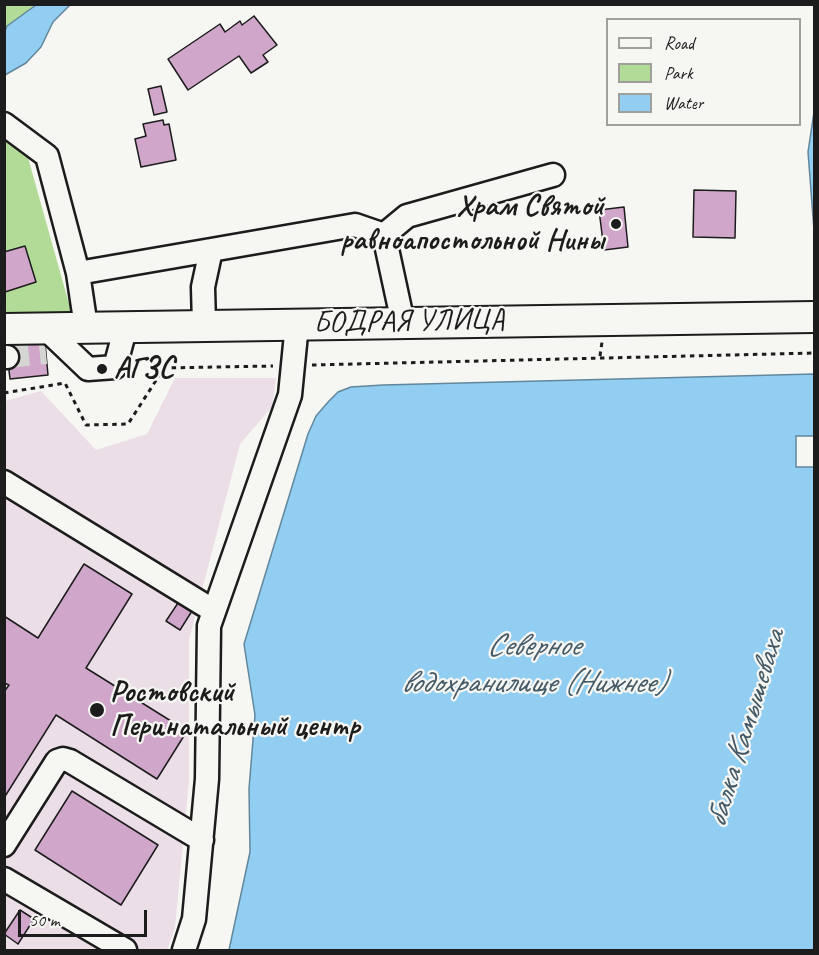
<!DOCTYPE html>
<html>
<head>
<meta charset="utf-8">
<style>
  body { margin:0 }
  #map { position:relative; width:819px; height:955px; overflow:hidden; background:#f6f6f2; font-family:Caveat,sans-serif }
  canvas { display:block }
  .frame { position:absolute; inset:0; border:6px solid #1c1c1c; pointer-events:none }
  .legend { position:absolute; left:606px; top:18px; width:195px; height:108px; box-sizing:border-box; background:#f6f6f2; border:2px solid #9f9f9c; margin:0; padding:8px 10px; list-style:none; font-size:18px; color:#1c1c1c }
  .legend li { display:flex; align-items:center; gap:12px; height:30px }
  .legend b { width:30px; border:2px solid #9f9f9c }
  .scale { position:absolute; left:18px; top:910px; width:129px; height:27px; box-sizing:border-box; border:3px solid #1c1c1c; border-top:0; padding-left:8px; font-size:18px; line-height:21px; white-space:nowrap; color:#1c1c1c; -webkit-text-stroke:4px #f6f6f2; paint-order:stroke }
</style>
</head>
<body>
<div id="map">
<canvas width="819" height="955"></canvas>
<div class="frame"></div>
<ul class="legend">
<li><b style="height:8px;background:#f6f6f2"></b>Road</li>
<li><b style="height:16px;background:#b3db98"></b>Park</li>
<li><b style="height:16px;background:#91cef2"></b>Water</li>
</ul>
<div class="scale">50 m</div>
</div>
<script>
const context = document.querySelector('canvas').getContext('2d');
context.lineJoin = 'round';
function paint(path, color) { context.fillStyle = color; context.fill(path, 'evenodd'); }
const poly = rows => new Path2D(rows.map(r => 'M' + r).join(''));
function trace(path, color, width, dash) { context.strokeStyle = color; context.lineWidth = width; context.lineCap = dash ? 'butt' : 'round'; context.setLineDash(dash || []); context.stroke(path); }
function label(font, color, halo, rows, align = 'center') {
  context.font = font + ' Caveat,sans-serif'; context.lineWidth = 4.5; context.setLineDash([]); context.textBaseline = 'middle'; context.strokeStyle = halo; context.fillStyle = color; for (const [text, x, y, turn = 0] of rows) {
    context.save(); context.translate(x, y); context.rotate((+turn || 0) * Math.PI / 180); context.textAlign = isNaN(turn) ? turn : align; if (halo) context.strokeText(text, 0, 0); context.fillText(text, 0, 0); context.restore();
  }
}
const built = poly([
  [175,378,276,378,272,407,240,444,189,640,189,780,175,928,167,950,5,950,5,401,41,391,96,450,147,434]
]);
const green = poly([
  [5,5,45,5,5,57],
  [4,133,27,154,71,311,5,320]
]);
const water = poly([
  [36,5,70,5,53,22,41,47,26,63,5,75,5,31,7,26,36,5],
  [814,112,814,230,808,152,814,112],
  [814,374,814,436,796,436,796,467,814,467,814,950,229,950,250,852,249,789,255,715,244,644,308,434,316,416,329,401,338,392,351,387,383,385,814,374]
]);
const building = poly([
  [254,16,277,45,263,55,268,62,251,73,239,56,188,90,168,59,220,24,225,32,240,21,242,25,254,16],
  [161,86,167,112,154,115,148,89,161,86],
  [163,120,164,125,169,124,176,160,141,167,135,139,146,136,143,124,163,120],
  [694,190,736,191,735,238,693,237,694,190],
  [624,207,628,247,604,250,599,210,624,207],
  [25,246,36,282,5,292,4,252,25,246],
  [45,343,48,375,10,379,6,346,45,343],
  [84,564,132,594,86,668,187,731,157,779,56,715,4,798,4,692,9,685,4,683,4,616,38,638,84,564],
  [178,603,192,611,180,630,166,621,178,603],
  [72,791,158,845,121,905,35,850,72,791],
  [20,910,34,919,18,944,4,934,20,910]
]);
const minorTunnel = poly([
  [7,357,46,353]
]);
const path = poly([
  [600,356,602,342],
  [312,365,814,353],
  [4,393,65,383,86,425,128,424,164,368,273,366]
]);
const minor = poly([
  [4,124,47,156,78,273,86,327],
  [384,235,407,216,553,175],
  [78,273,211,250],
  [204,325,203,287,211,250,355,225,384,235,403,323],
  [45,328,88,369,115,367,126,326],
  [4,357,7,357],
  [4,482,214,611],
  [4,845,57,761,63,759,70,761,202,840],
  [4,879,125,950],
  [184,950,194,919,207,779,209,626,290,395,297,324]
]);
const major = poly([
  [4,329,814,317]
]);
const markers = [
  [616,224,6,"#1c1c1c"],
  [102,369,6,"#1c1c1c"],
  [97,710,8,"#1c1c1c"]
];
const poiNames = [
  ["Храм Святой",604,207,"right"],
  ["равноапостольной Нины",604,241,"right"],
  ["АГЗС",114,369],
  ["Ростовский",110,693],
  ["Перинатальный центр",110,727]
];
const streetNames = [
  ["БОДРАЯ УЛИЦА",409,322,-1]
];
const waterNames = [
  ["Северное",533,647],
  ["водохранилище (Нижнее)",533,684],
  ["балка Камышеваха",746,729,-73]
];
paint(built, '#ebdee6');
paint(green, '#b3db98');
paint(water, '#91cef2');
trace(water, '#62879c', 1.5);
paint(building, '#d1a6cb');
trace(building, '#1c1c1c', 1.5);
trace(minorTunnel, '#d5d5d2', 22, [22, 11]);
trace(minor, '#1c1c1c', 27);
trace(major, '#1c1c1c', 34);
trace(path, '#1c1c1c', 3, [4.5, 4.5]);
trace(minor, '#f6f6f2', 22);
trace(major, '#f6f6f2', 30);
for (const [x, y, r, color] of markers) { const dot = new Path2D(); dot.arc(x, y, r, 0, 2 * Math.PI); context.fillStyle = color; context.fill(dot); trace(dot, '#f6f6f2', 2); }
label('bold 30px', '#1c1c1c', '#f6f6f2', poiNames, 'left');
label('30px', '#1c1c1c', '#f6f6f2', streetNames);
label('italic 32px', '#455a67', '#f6f6f2', waterNames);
</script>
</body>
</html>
